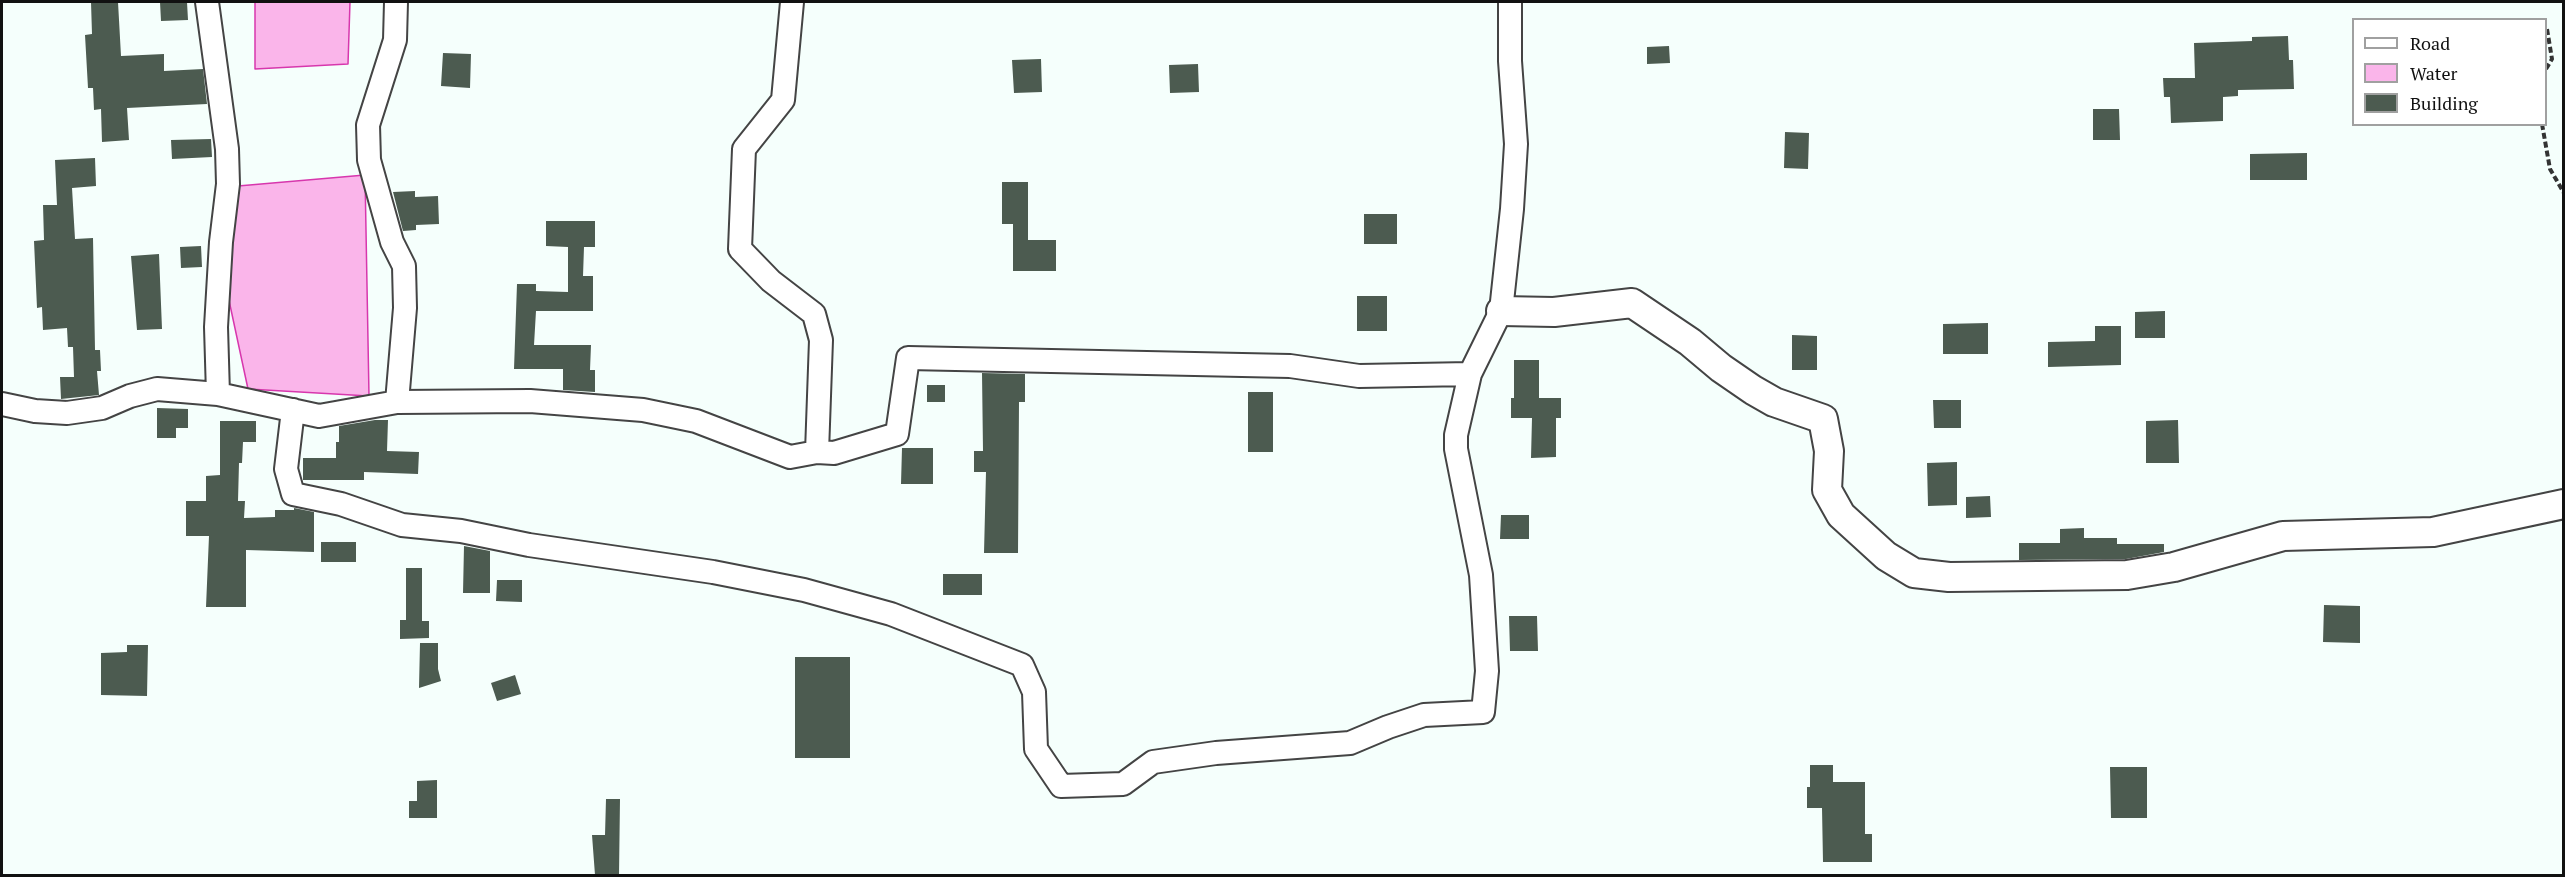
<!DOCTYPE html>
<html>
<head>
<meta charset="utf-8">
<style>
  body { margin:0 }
  #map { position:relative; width:2565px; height:877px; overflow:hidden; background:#f5fffc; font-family:"PT Serif",serif }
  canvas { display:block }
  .frame { position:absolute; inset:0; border:3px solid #111; pointer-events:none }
  .legend { position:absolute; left:2352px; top:18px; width:195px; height:108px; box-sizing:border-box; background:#fff; border:2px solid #a0a0a0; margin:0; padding:8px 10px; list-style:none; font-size:18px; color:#111 }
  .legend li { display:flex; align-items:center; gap:12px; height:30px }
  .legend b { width:30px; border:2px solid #a0a0a0 }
</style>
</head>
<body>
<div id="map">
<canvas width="2565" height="877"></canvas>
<div class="frame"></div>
<ul class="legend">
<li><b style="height:8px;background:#fff"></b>Road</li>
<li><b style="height:16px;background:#fab5ea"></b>Water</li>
<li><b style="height:16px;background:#4c5b50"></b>Building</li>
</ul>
</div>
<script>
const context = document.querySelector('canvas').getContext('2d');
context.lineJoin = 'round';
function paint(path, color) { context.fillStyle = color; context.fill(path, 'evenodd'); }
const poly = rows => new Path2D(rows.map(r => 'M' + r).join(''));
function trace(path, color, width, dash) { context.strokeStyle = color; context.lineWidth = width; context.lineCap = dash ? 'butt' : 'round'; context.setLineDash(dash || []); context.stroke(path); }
const water = poly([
  [255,2,350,2,348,64,255,69,255,2],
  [365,175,369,396,248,389,227,291,238,186,365,175]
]);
const building = poly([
  [91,2,118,2,121,56,164,54,164,71,203,69,207,104,127,108,129,140,102,142,101,109,94,110,93,88,88,88,85,35,92,34],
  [160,2,187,2,188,20,161,21],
  [2288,36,2289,60,2293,60,2294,89,2238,90,2238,96,2223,97,2223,121,2171,123,2170,97,2164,97,2163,78,2195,78,2194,43,2252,41,2252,37],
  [1669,46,1670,63,1647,64,1647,47],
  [443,53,471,54,470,88,441,86],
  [1041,59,1042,92,1014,93,1012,60],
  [1198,64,1199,92,1170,93,1169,65],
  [2093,109,2119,109,2120,140,2093,140],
  [1785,132,1809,133,1808,169,1784,168],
  [211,139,212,157,172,159,171,140],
  [2307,153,2307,180,2250,180,2250,154],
  [95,158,96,186,72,188,75,239,93,238,95,350,100,350,101,371,97,371,99,395,61,399,60,377,74,377,73,347,68,347,67,328,43,330,42,307,37,308,34,241,44,240,43,205,57,205,55,160],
  [1002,182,1028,182,1028,240,1056,240,1056,271,1013,271,1013,224,1002,224],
  [415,191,415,197,438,196,439,224,416,225,416,230,403,231,393,192],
  [1364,214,1397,214,1397,244,1364,244],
  [546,221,595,221,595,247,584,247,583,276,593,276,593,311,536,311,534,345,591,345,590,370,595,370,595,392,563,390,563,369,514,369,517,284,536,284,536,291,568,292,568,247,546,246],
  [201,246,202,267,181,268,180,247],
  [159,254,162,329,137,330,131,256],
  [1357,296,1387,296,1387,331,1357,331],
  [2165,311,2165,338,2135,338,2135,312],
  [1988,323,1988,354,1943,354,1943,324],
  [2095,326,2121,326,2121,365,2048,367,2048,342,2095,341],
  [1792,335,1817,336,1817,370,1792,370],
  [1514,360,1539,360,1539,398,1561,398,1561,418,1556,418,1556,457,1531,458,1532,418,1511,418,1511,398,1514,398],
  [982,373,1025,374,1025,402,1019,402,1018,553,984,553,986,472,974,472,974,451,983,451],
  [927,385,945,385,945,402,927,402],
  [1248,392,1273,392,1273,452,1248,452],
  [1933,400,1961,400,1961,428,1934,428],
  [157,408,188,409,188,428,176,428,176,438,157,438],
  [375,420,388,420,387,451,419,452,418,474,364,472,364,480,303,480,303,458,336,458,336,442,339,442,339,426],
  [2178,420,2179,463,2146,463,2146,421],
  [220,421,256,421,256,442,243,442,242,463,239,463,238,501,245,501,244,518,275,517,275,510,294,510,294,508,314,512,314,552,246,550,246,607,206,607,209,536,186,536,186,501,206,501,206,476,220,475],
  [902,448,933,448,933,484,901,484],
  [1957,462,1957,505,1928,506,1927,463],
  [1990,496,1991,517,1966,518,1966,497],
  [1501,515,1529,515,1529,539,1500,539],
  [2084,528,2084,538,2117,538,2117,544,2164,544,2164,552,2126,559,2019,560,2019,543,2060,543,2060,529],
  [321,542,356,542,356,562,321,562],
  [464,546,490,551,490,593,463,593],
  [406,568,422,568,422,621,429,621,429,638,400,639,400,620,406,620],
  [943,574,982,574,982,595,943,595],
  [497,580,522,580,522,602,496,601],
  [2324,605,2360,606,2360,643,2323,642],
  [1509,616,1537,616,1538,651,1510,651],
  [420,643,438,643,438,669,441,681,419,688],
  [127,645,148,645,147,696,101,695,101,653,127,652],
  [795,657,850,657,850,758,795,758],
  [515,675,521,694,497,701,491,683],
  [1810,765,1833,765,1833,782,1865,782,1865,834,1872,834,1872,862,1823,862,1822,808,1807,808,1807,787,1810,787],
  [2110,767,2147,767,2147,818,2111,818],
  [437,780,437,818,409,818,409,801,417,801,417,781],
  [606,799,620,799,619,875,595,875,592,835,605,835]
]);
const path = poly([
  [2546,69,2552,59,2547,29],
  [2542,124,2550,169,2564,193]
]);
const minor = poly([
  [207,2,227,149,228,184,221,242,216,327,218,394],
  [396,2,395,40,368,125,369,160,392,242,404,266,405,308,397,402],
  [2,404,35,411,67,413,102,408,130,396,157,389,218,394,319,416,397,402,530,401,643,410,696,421,790,457,817,452,821,340,814,314,771,281,740,249,744,149,783,100,792,2],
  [293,410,286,469,293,494,341,504,402,525,461,531,529,545,713,572,804,590,891,614,1022,665,1034,692,1036,749,1061,786,1123,784,1153,762,1216,753,1350,743,1388,727,1424,715,1483,712,1487,671,1481,575,1456,449,1456,435,1470,374,1501,311,1512,209,1516,144,1510,61,1510,2],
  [817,452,834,453,897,434,908,358,1290,366,1359,376,1470,374]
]);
const tertiary = poly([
  [1501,311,1554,312,1632,303,1690,342,1721,368,1753,390,1774,402,1823,419,1829,451,1827,490,1841,515,1886,556,1914,573,1949,577,2127,575,2174,567,2283,536,2433,532,2564,504]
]);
paint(water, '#fab5ea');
trace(water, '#d737ad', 1.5);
paint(building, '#4c5b50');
trace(minor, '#444', 26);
trace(tertiary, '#444', 32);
trace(path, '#333', 4, [6, 3]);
trace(minor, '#fff', 22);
trace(tertiary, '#fff', 28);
</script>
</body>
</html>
